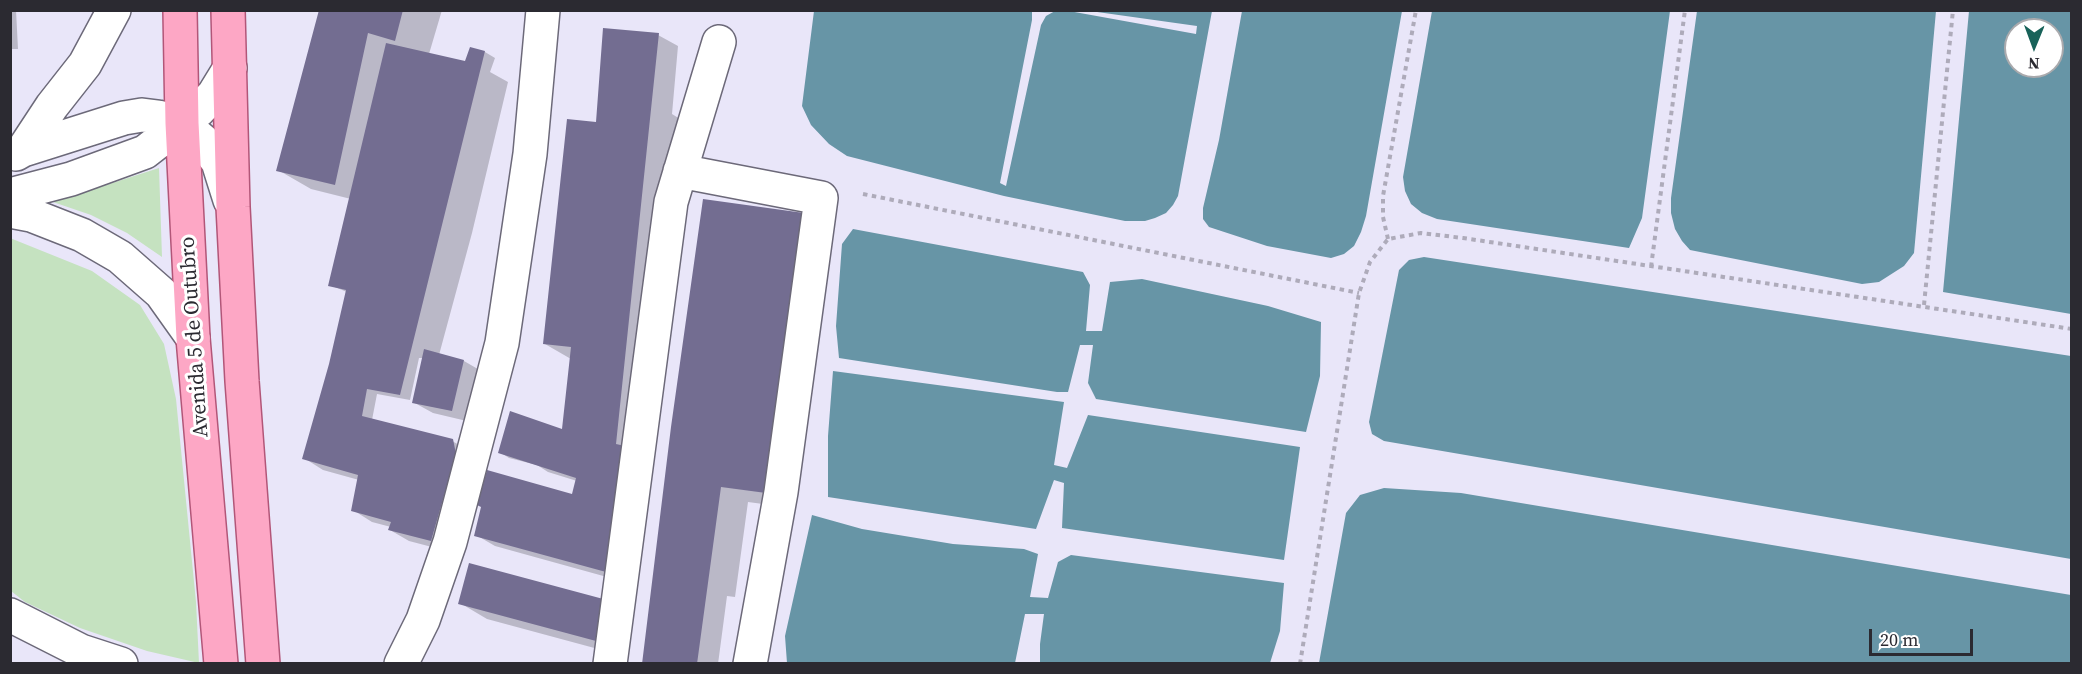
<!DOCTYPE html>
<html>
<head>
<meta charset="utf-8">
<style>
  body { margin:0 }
  #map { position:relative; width:2082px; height:674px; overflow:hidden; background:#e9e6f9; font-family:"Source Serif 4",serif }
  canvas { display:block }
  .frame { position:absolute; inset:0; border:12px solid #2b2a31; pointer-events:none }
  .north { position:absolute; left:2004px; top:18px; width:60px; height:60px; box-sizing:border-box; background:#fff; border:2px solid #aaaaad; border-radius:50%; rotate:181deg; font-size:16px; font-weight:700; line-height:24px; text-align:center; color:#2b2a31 }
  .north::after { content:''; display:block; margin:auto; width:21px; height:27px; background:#186259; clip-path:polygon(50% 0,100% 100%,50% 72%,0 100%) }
  .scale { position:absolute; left:1869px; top:629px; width:104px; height:27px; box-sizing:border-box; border:3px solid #2b2a31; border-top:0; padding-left:8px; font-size:18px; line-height:21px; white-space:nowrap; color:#2b2a31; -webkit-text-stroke:4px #fff; paint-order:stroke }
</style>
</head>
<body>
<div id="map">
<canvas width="2082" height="674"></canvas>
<div class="frame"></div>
<div class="north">N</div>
<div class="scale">20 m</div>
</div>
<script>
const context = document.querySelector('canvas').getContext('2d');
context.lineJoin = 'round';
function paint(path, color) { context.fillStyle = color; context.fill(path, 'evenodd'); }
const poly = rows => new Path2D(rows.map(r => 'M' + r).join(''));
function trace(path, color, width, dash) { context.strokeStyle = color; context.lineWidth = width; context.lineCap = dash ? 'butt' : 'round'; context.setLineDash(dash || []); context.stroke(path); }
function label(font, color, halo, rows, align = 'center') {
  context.font = font + ' "Source Serif 4",serif'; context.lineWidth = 6; context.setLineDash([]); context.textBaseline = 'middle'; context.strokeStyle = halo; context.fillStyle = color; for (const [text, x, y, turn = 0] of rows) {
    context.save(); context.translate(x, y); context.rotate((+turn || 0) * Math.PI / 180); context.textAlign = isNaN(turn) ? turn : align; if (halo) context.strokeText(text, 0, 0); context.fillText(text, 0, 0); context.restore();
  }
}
const green = poly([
  [159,168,162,257,127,233,91,215,53,202],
  [10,238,92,271,140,305,164,344,176,399,196,602,199,663,147,651,80,628,25,602,11,591]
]);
const water = poly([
  [814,11,1032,11,1032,20,1000,183,1006,186,1041,25,1046,16,1055,11,1069,11,1196,34,1197,26,1090,11,1212,11,1178,196,1173,205,1166,213,1155,218,1145,221,1125,221,1004,196,847,156,829,144,811,125,802,106],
  [1242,11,1402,11,1366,216,1361,232,1354,246,1344,254,1331,258,1267,246,1209,227,1203,219,1203,208,1219,140],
  [1432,11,1670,11,1642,218,1629,248,1437,219,1422,213,1411,204,1405,191,1403,177],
  [1697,11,1936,11,1914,253,1904,266,1879,282,1862,284,1690,250,1682,241,1675,229,1671,213,1671,198],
  [1969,11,2071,11,2071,314,1943,292],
  [2016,30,2052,30,2052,66,2016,66],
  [853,229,1083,272,1090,285,1086,331,1102,331,1110,282,1142,279,1268,306,1321,322,1320,376,1306,432,1096,399,1088,383,1093,345,1080,345,1068,392,1057,392,839,358,836,326,842,244],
  [1424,257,2071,356,2071,559,1384,441,1372,434,1369,422,1399,270,1409,260],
  [833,371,1064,402,1054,465,1067,468,1088,415,1300,447,1284,560,1062,528,1064,483,1054,480,1036,529,828,497,828,436],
  [1384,488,1461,493,2071,595,2071,663,1319,663,1346,513,1360,495],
  [812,515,862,529,953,544,1024,549,1038,554,1030,597,1048,598,1058,562,1071,555,1284,583,1280,631,1270,663,1040,663,1040,644,1044,614,1025,614,1015,663,787,663,785,636]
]);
const shadow = poly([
  [10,10,16,10,18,49,10,49],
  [321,10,442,10,429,54,472,65,471,48,485,52,495,58,490,72,508,82,472,233,439,355,464,361,483,372,471,422,433,413,413,402,423,358,419,358,410,400,377,394,372,420,452,441,472,452,451,552,409,541,390,530,391,527,372,522,353,510,359,480,323,470,304,458,330,365,347,292,330,285,351,199,311,189,278,170],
  [658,35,678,46,672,114,680,119,625,582,495,546,476,535,579,498,577,481,548,472,537,465,509,458,500,452,564,431,571,359,545,344,597,124],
  [704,201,793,508,748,502,735,597,727,596,718,664,643,664],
  [606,602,634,618,624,656,487,619,460,603]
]);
const building = poly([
  [319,10,403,10,395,41,368,33,335,185,276,171],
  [603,28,659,33,616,444,625,446,606,572,474,536,481,507,477,505,487,470,572,494,576,478,498,453,510,411,562,429,571,347,543,344,567,119,596,122],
  [386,43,465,61,470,47,485,51,400,395,367,389,362,416,453,439,456,454,431,541,388,530,391,522,351,511,358,475,302,459,329,364,346,290,328,286],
  [703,199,804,213,766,493,721,487,697,664,642,664,671,427],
  [424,349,464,360,452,411,412,403],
  [469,563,607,600,596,641,458,604]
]);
const path = poly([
  [863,194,1359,293],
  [1388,239,1383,217,1383,196,1416,10],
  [1651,267,1685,10],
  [1924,305,1953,10],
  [1300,664,1359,293,1370,262,1388,239,1421,233,1463,238,2072,329]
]);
const minor = poly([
  [23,150,124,118,142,115,158,117,182,123,202,140,218,162,230,200],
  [16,154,23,150,52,106,85,64,114,10],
  [680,171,821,198,781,492,750,664],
  [10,195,71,179,145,152,199,110,214,94,230,68],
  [10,211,31,215,82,235,120,257,161,293,193,338],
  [10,615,81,651,121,664],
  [401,664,423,620,450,542,502,343,530,154,543,10],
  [610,664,671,202,719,42]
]);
const major = poly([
  [180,10,182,123,193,338,221,664],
  [228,10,233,207,242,381,263,664]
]);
const streetNames = [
  ["Avenida 5 de Outubro",195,337,-94]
];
paint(green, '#c5e2c0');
paint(water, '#6795a6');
paint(shadow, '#0003');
paint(building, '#736d91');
trace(minor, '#6c6979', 36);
trace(major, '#b25678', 36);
trace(path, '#aeabba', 4, [4.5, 4.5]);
trace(minor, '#fff', 33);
trace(major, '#fda7c5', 33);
label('21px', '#2b2a31', '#fff', streetNames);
</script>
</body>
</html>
